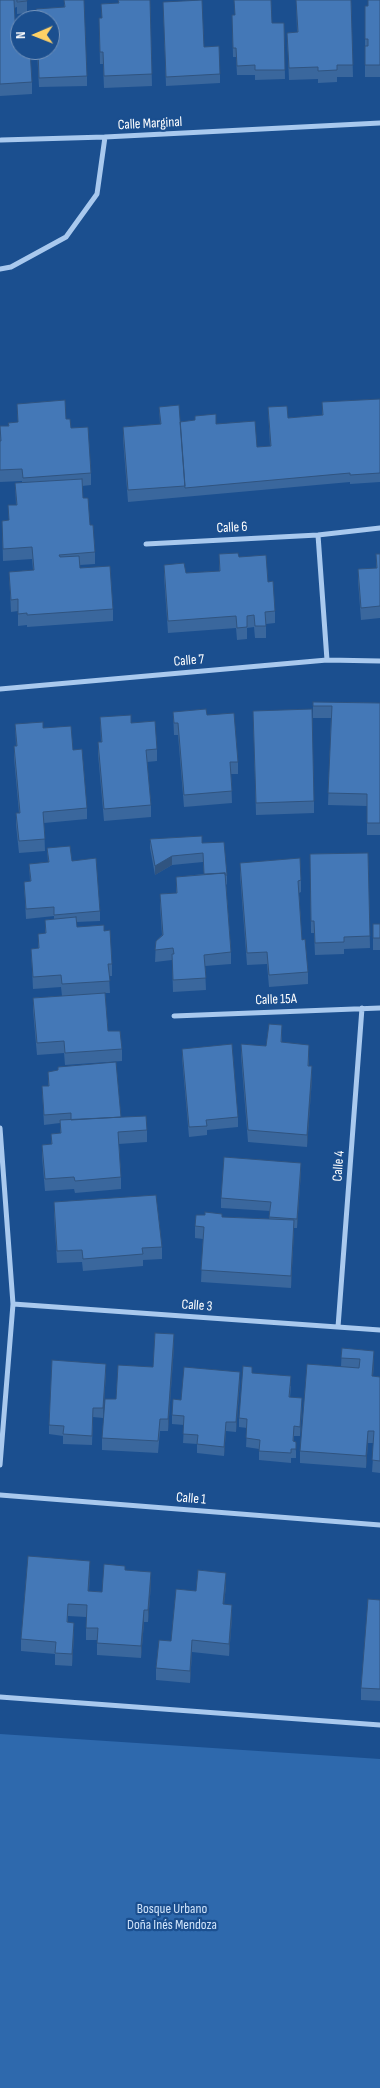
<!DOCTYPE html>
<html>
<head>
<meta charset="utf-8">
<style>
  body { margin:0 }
  #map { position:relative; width:380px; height:2088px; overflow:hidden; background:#1b4f8f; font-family:"Sofia Sans Condensed",sans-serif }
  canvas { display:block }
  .north { position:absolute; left:10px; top:10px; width:50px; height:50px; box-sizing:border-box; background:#1b4f8f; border:1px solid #7695bc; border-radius:50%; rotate:269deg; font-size:14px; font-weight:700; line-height:20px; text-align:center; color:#fff }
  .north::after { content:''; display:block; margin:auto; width:18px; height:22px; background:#ffd166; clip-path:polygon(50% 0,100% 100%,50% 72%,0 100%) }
</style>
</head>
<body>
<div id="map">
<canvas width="380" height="2088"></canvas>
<div class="north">N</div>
</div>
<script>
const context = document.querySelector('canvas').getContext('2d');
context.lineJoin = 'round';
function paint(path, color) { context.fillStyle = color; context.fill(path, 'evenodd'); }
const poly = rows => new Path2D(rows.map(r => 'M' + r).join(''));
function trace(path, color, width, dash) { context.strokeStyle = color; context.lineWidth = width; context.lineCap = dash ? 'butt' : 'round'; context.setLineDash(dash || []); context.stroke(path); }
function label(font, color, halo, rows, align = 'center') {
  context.font = font + ' "Sofia Sans Condensed",sans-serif'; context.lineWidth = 4.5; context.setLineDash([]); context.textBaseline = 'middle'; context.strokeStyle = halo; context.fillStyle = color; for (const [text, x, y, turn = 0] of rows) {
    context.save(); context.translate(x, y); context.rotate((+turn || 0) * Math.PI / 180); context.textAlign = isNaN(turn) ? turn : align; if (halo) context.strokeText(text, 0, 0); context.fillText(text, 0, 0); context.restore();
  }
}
const green = poly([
  [0,1734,380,1759,380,2088,0,2088]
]);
const street = poly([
  [1,140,105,137,380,123],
  [0,269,11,267,66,237,97,194,105,137],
  [318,535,327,660],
  [146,544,318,535,380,528],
  [0,689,327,660,380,661],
  [174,1016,380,1008],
  [0,1128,13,1304,0,1465],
  [13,1304,380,1330],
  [338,1327,362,1008],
  [0,1495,380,1525],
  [0,1697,380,1725]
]);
const wall = poly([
  [0,0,27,0,27,13,17,14,17,7,14,8,16,40,32,82,32,94,0,96],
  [64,0,87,76,87,86,39,87,37,50,64,7],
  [118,0,150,0,152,86,104,88,103,64,100,64,99,18,102,18,101,4,118,3],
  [296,0,351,0,353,77,337,77,337,82,318,83,318,79,289,80,287,33,297,32],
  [380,0,380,77,365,77,365,6,367,6],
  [163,2,204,47,220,74,220,83,166,86],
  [232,15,272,23,284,23,285,79,255,80,255,75,237,75,236,57,233,57],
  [380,399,380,482,350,484,350,482,128,502,123,439,123,427,160,424,159,407,180,422,195,420,195,416,216,424,257,447,270,446,268,407,288,418,322,415,322,402],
  [17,404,66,419,91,473,91,485,82,486,83,498,90,525,95,552,95,564,80,565,80,568,113,609,113,621,27,627,27,625,18,626,18,611,11,612,9,572,33,570,32,559,3,561,2,521,9,520,8,505,16,505,15,483,22,483,22,481,0,482,0,426,8,426,8,423,18,422],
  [219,554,239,557,268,582,275,611,275,623,266,624,266,638,255,638,254,627,247,628,247,639,237,640,236,628,168,633,164,577,164,565,186,573,219,571],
  [376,554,380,554,380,618,361,620,358,581,358,569,376,568],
  [313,702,380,703,380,835,367,835,367,806,328,805,331,718,313,718],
  [253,711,314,801,314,813,256,815],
  [173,712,207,715,238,762,238,774,231,774,232,803,184,807,178,735,174,735],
  [100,717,131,723,157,749,157,761,147,762,151,805,151,817,104,821,98,754,98,742,101,742],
  [15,724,43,728,73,750,87,808,87,819,44,823,45,851,19,853,16,825,16,813,19,813,14,758,14,746,16,746],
  [150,839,202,843,227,875,227,884,226,885,231,952,231,964,205,966,206,990,173,992,172,960,155,962,156,941,162,935,160,906,160,894,176,893,176,877,204,874,203,862,172,865,155,875,150,848],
  [47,848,72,861,100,911,100,921,76,922,77,927,104,931,112,964,112,976,109,976,110,993,105,993,108,1031,122,1049,122,1061,65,1065,64,1053,37,1055,33,1010,33,998,62,996,61,987,33,989,31,949,38,948,38,934,45,934,45,920,54,919,54,916,26,919,24,882,30,881,29,864,48,862],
  [368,853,370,948,344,949,344,954,315,955,314,933,311,933,310,854],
  [240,863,301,880,301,892,299,893,302,940,308,972,308,984,269,987,267,964,247,965,240,875],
  [373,924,380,924,380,950,373,950],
  [282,1036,282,1042,309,1057,309,1066,312,1078,307,1147,248,1142,241,1056,241,1044,266,1046],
  [182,1049,238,1117,238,1127,207,1130,207,1135,189,1137,182,1058],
  [48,1072,121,1117,147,1130,147,1142,119,1144,121,1177,121,1189,75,1193,74,1189,45,1191,42,1157,42,1145,51,1144,51,1134,60,1133,60,1123,44,1125,42,1086,48,1086],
  [301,1172,297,1228,294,1228,291,1288,201,1282,203,1239,195,1238,195,1226,222,1217,269,1219,270,1211,221,1208,221,1198],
  [54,1202,162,1247,162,1259,143,1260,143,1266,83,1271,82,1262,57,1263,54,1214],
  [174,1346,168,1431,160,1431,158,1453,102,1450,102,1438,116,1399,153,1367],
  [342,1348,374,1363,373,1376,380,1377,380,1473,372,1472,374,1443,368,1443,366,1468,300,1463,300,1451,341,1366],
  [106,1373,103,1418,93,1417,92,1445,63,1444,63,1436,49,1434,49,1425],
  [252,1373,291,1386,290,1398,302,1408,300,1436,294,1436,294,1442,296,1451,296,1458,291,1458,291,1463,259,1460,259,1449,246,1447,247,1428,239,1427,239,1418],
  [240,1381,236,1432,226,1431,224,1456,197,1453,197,1444,183,1443,184,1425,172,1424,172,1415,181,1400],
  [125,1570,151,1584,148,1622,144,1622,141,1658,97,1655,97,1640,86,1640,86,1617,68,1616,68,1622,74,1635,72,1666,55,1665,55,1654,21,1651,21,1639,90,1573,89,1591,102,1592],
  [226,1585,224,1604,232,1617,229,1656,192,1652,190,1683,156,1680,156,1668,171,1641,196,1591],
  [380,1600,380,1701,361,1700,361,1688]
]);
const shadedWall = poly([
  [172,856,172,865,155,875,155,866],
  [312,1066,312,1078,307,1147,307,1135],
  [301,1163,301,1172,297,1228,297,1219],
  [294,1220,294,1232,291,1288,291,1276],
  [174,1334,174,1346,168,1431,168,1419],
  [374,1351,374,1363,372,1388,372,1376],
  [106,1364,106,1373,103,1418,103,1408],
  [240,1372,240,1381,236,1432,236,1422],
  [302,1398,302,1408,300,1436,300,1427],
  [226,1422,226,1431,224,1456,224,1447],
  [368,1431,368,1443,366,1468,366,1456],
  [90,1561,90,1573,88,1603,88,1591],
  [151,1572,151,1584,148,1622,148,1610],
  [226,1573,226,1585,223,1616,223,1604],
  [232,1605,232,1617,229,1656,229,1644],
  [144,1610,144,1622,141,1658,141,1646],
  [74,1623,74,1635,72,1666,72,1654],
  [192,1640,192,1652,190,1683,190,1671]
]);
const building = poly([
  [0,0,14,0,16,40,20,39,20,50,30,50,32,82,0,84,0,0],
  [17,0,27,0,27,1,17,2,17,0],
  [64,0,84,0,87,76,39,78,38,50,50,50,50,20,37,20,36,9,65,7,64,0],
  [118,0,150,0,152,74,104,76,103,52,100,52,99,18,102,18,101,4,119,3,118,0],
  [202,0,204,47,219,46,220,74,166,77,163,2,202,0],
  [234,0,271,0,272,23,284,23,285,70,255,70,255,65,237,66,236,48,233,48,232,15,235,15,234,0],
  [296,0,351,0,353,65,337,65,337,70,318,71,318,67,289,68,287,33,298,32,296,0],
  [368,0,380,0,380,65,365,65,365,46,368,46,368,39,365,39,365,6,368,6,368,0],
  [380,399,380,473,350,475,350,473,185,488,180,422,195,420,195,416,216,414,216,424,255,421,257,447,271,446,268,407,287,406,288,418,323,415,322,402,380,399],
  [65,400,66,419,70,419,71,428,88,427,91,473,23,478,22,469,0,470,0,441,1,441,0,426,9,426,8,423,18,422,17,404,65,400],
  [179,405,185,486,128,490,123,427,161,424,159,407,179,405],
  [82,479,83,498,88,498,90,525,93,525,95,552,59,555,60,557,79,556,80,568,110,566,113,609,27,615,27,613,18,614,18,599,11,600,9,572,34,570,32,547,3,549,2,521,9,520,8,505,17,505,15,483,82,479],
  [238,553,239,557,266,555,268,582,273,581,275,611,265,612,266,626,255,626,254,615,247,616,247,627,237,628,236,616,168,621,164,565,184,563,186,573,220,571,219,554,238,553],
  [376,554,380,554,380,606,361,608,358,569,377,568,376,554],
  [313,702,380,703,380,823,367,823,367,794,328,793,332,706,313,706,313,702],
  [206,709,207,715,234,713,238,762,230,762,232,791,184,795,178,723,174,723,173,712,206,709],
  [312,709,314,801,256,803,253,711,312,709],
  [131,715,131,723,155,721,157,749,146,750,151,805,104,809,98,742,102,742,100,717,131,715],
  [43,722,43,728,71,726,73,750,82,749,87,808,43,812,45,839,19,841,16,813,20,813,14,746,17,746,15,724,43,722],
  [202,836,202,843,224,842,227,875,225,875,225,873,204,874,203,853,172,856,155,866,150,839,202,836],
  [70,846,72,861,96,858,100,911,54,915,54,907,26,909,24,882,31,881,29,864,49,862,47,848,70,846],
  [368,853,370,936,344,937,344,942,315,943,314,921,311,921,310,854,368,853],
  [300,858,301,880,298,881,302,940,305,939,308,972,269,975,267,952,247,953,240,863,300,858],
  [225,873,231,952,204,955,206,978,173,980,172,954,174,954,173,948,155,950,156,941,163,935,160,894,177,893,176,877,225,873],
  [76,917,77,927,104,925,104,931,110,930,112,964,108,964,110,981,62,984,61,975,33,977,31,949,39,948,38,934,46,933,45,920,76,917],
  [373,924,380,924,380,938,373,938,373,924],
  [105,993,108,1031,120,1031,122,1049,65,1053,64,1041,37,1043,33,998,105,993],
  [269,1024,282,1025,281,1042,309,1045,308,1066,312,1066,307,1135,248,1130,241,1044,266,1046,269,1024],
  [232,1044,238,1117,206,1120,207,1126,189,1127,182,1049,232,1044],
  [116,1062,121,1117,71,1120,71,1113,44,1115,42,1086,49,1086,48,1072,58,1070,58,1067,116,1062],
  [146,1116,147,1130,118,1132,121,1177,75,1181,74,1177,45,1179,42,1145,52,1144,51,1134,61,1133,60,1120,146,1116],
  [224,1157,301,1163,297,1219,269,1217,271,1202,221,1198,224,1157],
  [156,1195,162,1247,142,1248,143,1254,83,1259,82,1250,57,1251,54,1202,156,1195],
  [205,1212,222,1214,222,1217,294,1220,291,1276,201,1270,204,1227,195,1226,196,1215,205,1215,205,1212],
  [155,1333,174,1334,168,1419,160,1419,158,1441,102,1438,105,1399,116,1399,118,1365,153,1367,155,1333],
  [342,1348,374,1351,372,1376,380,1377,380,1461,372,1460,374,1431,368,1431,366,1456,300,1451,307,1364,359,1368,360,1359,341,1358,342,1348],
  [52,1360,106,1364,103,1408,93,1408,92,1436,63,1434,64,1426,49,1425,52,1360],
  [243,1366,252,1367,252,1373,291,1376,289,1397,302,1398,300,1427,294,1426,293,1441,296,1442,296,1449,291,1449,291,1453,259,1451,260,1440,246,1438,247,1419,239,1418,243,1366],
  [184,1367,240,1372,236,1422,226,1422,224,1447,197,1444,198,1435,183,1434,184,1416,172,1415,173,1399,181,1400,184,1367],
  [28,1556,90,1561,88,1591,102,1592,104,1564,125,1566,125,1570,151,1572,148,1610,144,1610,141,1646,97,1643,98,1628,86,1628,87,1605,68,1604,67,1622,74,1623,72,1654,55,1653,56,1642,21,1639,28,1556],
  [198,1570,226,1573,223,1604,232,1605,229,1644,192,1640,190,1671,156,1668,159,1640,171,1641,176,1589,196,1591,198,1570],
  [368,1599,380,1600,380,1689,361,1688,368,1599]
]);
const streetNames = [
  ["Calle Marginal",150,124,-3],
  ["Calle 6",232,528,-3],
  ["Calle 7",189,661,-5],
  ["Calle 15A",276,1000,-2],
  ["Calle 4",339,1166,-86],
  ["Calle 3",197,1306,4],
  ["Calle 1",191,1499,5]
];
const parkNames = [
  ["Bosque Urbano",172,1909],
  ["Doña Inés Mendoza",172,1925]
];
paint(green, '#2e69ad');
trace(street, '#a9c9ee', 5);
paint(wall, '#3a679d');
paint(shadedWall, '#305480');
paint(building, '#4478b7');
trace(building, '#305480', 1);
label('14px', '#fff', '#1b4f8f', streetNames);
label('14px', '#cfe3fa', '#1b4f8f', parkNames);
</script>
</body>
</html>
